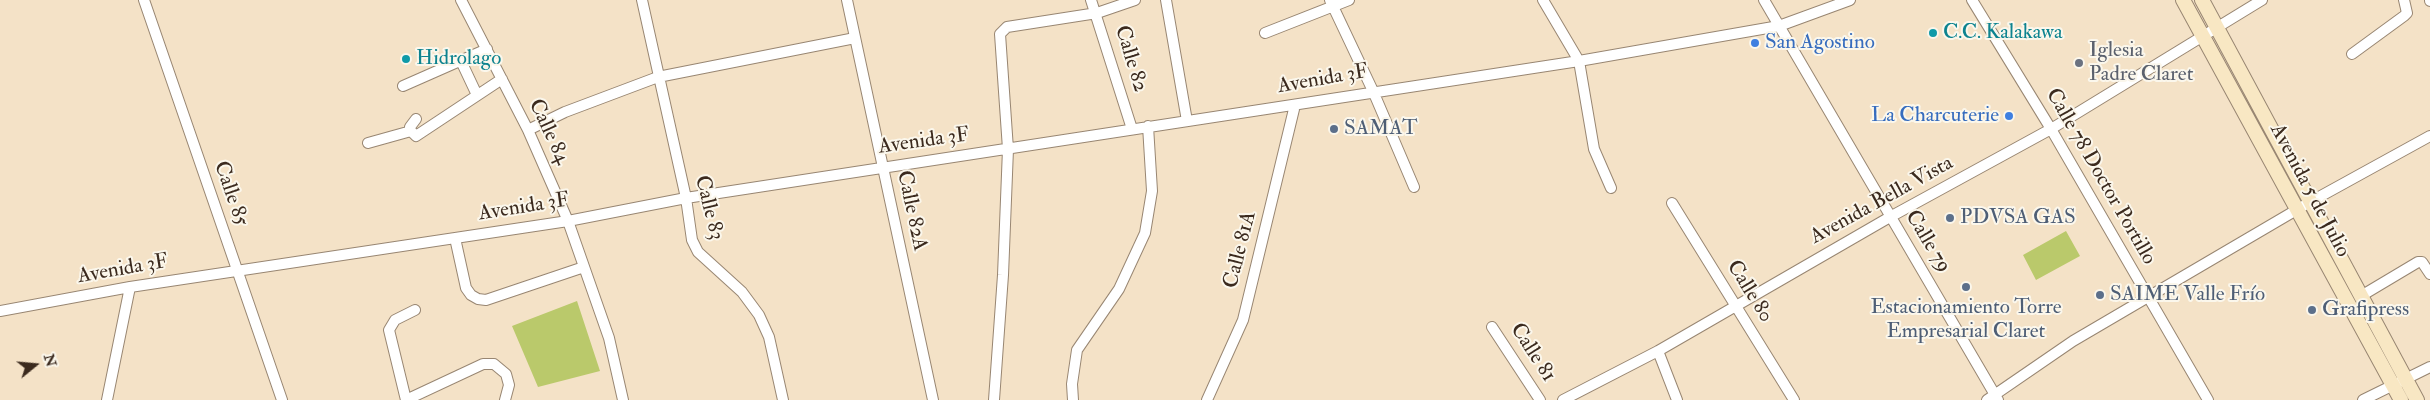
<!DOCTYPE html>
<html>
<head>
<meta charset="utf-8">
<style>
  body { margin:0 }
  #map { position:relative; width:2430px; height:400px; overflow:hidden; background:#f4e2c7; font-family:"IM FELL Double Pica",serif }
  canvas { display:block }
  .north { position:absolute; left:10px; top:340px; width:50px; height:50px; -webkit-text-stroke:4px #fbf7ec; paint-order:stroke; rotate:73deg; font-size:14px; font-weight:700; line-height:20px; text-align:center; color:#3b2a1e }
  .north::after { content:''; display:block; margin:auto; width:18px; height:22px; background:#3b2a1e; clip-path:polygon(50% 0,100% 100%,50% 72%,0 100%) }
</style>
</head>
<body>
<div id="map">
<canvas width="2430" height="400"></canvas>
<div class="north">N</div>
</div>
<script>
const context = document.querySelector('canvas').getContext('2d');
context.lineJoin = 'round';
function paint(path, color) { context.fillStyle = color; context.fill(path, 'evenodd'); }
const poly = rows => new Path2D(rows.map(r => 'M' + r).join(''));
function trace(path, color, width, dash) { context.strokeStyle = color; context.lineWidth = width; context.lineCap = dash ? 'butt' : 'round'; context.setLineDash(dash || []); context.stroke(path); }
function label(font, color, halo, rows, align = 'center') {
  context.font = font + ' "IM FELL Double Pica",serif'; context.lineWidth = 4; context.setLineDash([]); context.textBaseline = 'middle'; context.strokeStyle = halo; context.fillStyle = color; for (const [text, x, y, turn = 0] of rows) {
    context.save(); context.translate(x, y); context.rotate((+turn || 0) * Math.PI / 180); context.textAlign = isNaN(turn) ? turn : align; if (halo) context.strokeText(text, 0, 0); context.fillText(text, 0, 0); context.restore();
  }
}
const green = poly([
  [2066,231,2080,256,2036,280,2023,255],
  [577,301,600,371,538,387,512,326]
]);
const street = poly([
  [144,0,282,400],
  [461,0,528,130,568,221,609,338,623,400],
  [642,0,686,198,692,240,698,252,742,292,759,315,769,337,783,400],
  [847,0,933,400],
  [1091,0,1132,129],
  [1166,0,1187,121],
  [1330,0,1373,91,1414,187],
  [1543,0,1579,61,1594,149,1611,188],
  [1764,0,1998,400],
  [1972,0,2051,129,2208,400],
  [2430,0,2430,1],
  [1265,33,1349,0],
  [2352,54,2404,16,2407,13,2404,0],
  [461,61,477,95],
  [403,86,487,49],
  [416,119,410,127,411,131,416,136,502,79],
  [528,130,565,112,658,77,855,38],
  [368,143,411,131],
  [1672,203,1794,400],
  [455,238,466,288,471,295,478,299,486,300,584,267],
  [2361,296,2418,262,2422,262,2430,274],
  [415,310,395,320,389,330,406,400,483,364,494,364,506,374,509,385,505,400],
  [0,311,130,287,568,221,686,198,1579,61,1779,26,1850,0],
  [1492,327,1540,400],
  [1658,351,1677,400],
  [107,400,130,287],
  [994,400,1003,275,1008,149,1000,34,1007,27,1097,13,1135,0],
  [1073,400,1072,384,1077,350,1119,289,1145,233,1152,191,1148,126],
  [1207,400,1243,320,1295,105],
  [1563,400,1658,351,1890,217,2051,129,2262,0],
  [1987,400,2073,341,2310,202,2430,136],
  [2363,400,2430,367]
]);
const secondary = poly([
  [2183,0,2401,400],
  [2202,0,2417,400]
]);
const markers = [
  [1933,33,5,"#0f9aa8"],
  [1755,43,5,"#3f7fe0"],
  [406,59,5,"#0f9aa8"],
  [2079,63,5,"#6b7280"],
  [2009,116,5,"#3f7fe0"],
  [1334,129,5,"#5c6f8a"],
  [1950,218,5,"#5c6f8a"],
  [1966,287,5,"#5c6f8a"],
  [2100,295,5,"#5c6f8a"],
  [2312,310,5,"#5c6f8a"]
];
const cultureNames = [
  ["C.C. Kalakawa",1943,33],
  ["Hidrolago",416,59]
];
const shopNames = [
  ["San Agostino",1765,43],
  ["La Charcuterie",1999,116,"right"]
];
const worshipNames = [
  ["Iglesia",2089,51],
  ["Padre Claret",2089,75]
];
const streetNames = [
  ["Calle 82",1130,59,73],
  ["Avenida 3F",1323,80,-10],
  ["Calle 84",548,132,65],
  ["Avenida 3F",924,142,-8],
  ["Calle 78 Doctor Portillo",2100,177,60],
  ["Avenida 5 de Julio",2309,191,62],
  ["Calle 85",230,194,71],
  ["Avenida Bella Vista",1882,201,-29],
  ["Avenida 3F",524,208,-9],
  ["Calle 83",708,208,76],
  ["Calle 82A",911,211,78],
  ["Calle 79",1927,242,59],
  ["Calle 81A",1241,250,-76],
  ["Avenida 3F",123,270,-10],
  ["Calle 80",1749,292,58],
  ["Calle 81",1532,353,57]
];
const serviceNames = [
  ["SAMAT",1344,129],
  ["PDVSA GAS",1960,218],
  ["SAIME Valle Frío",2110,295],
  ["Estacionamiento Torre",1966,308,"center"],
  ["Empresarial Claret",1966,332,"center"],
  ["Grafipress",2322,310]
];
paint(green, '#bac96b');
trace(street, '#988672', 12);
trace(secondary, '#988672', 16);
trace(street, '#fff', 10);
trace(secondary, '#f8e7c3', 14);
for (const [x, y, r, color] of markers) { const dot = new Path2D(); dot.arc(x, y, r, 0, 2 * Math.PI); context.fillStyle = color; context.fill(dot); trace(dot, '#fbf7ec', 2); }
label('21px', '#0d838f', '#fbf7ec', cultureNames, 'left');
label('21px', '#366cbe', '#fbf7ec', shopNames, 'left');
label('21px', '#5b616d', '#fbf7ec', worshipNames, 'left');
label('21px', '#3b2a1e', '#fbf7ec', streetNames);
label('21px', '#4e5e75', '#fbf7ec', serviceNames, 'left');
</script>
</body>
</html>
